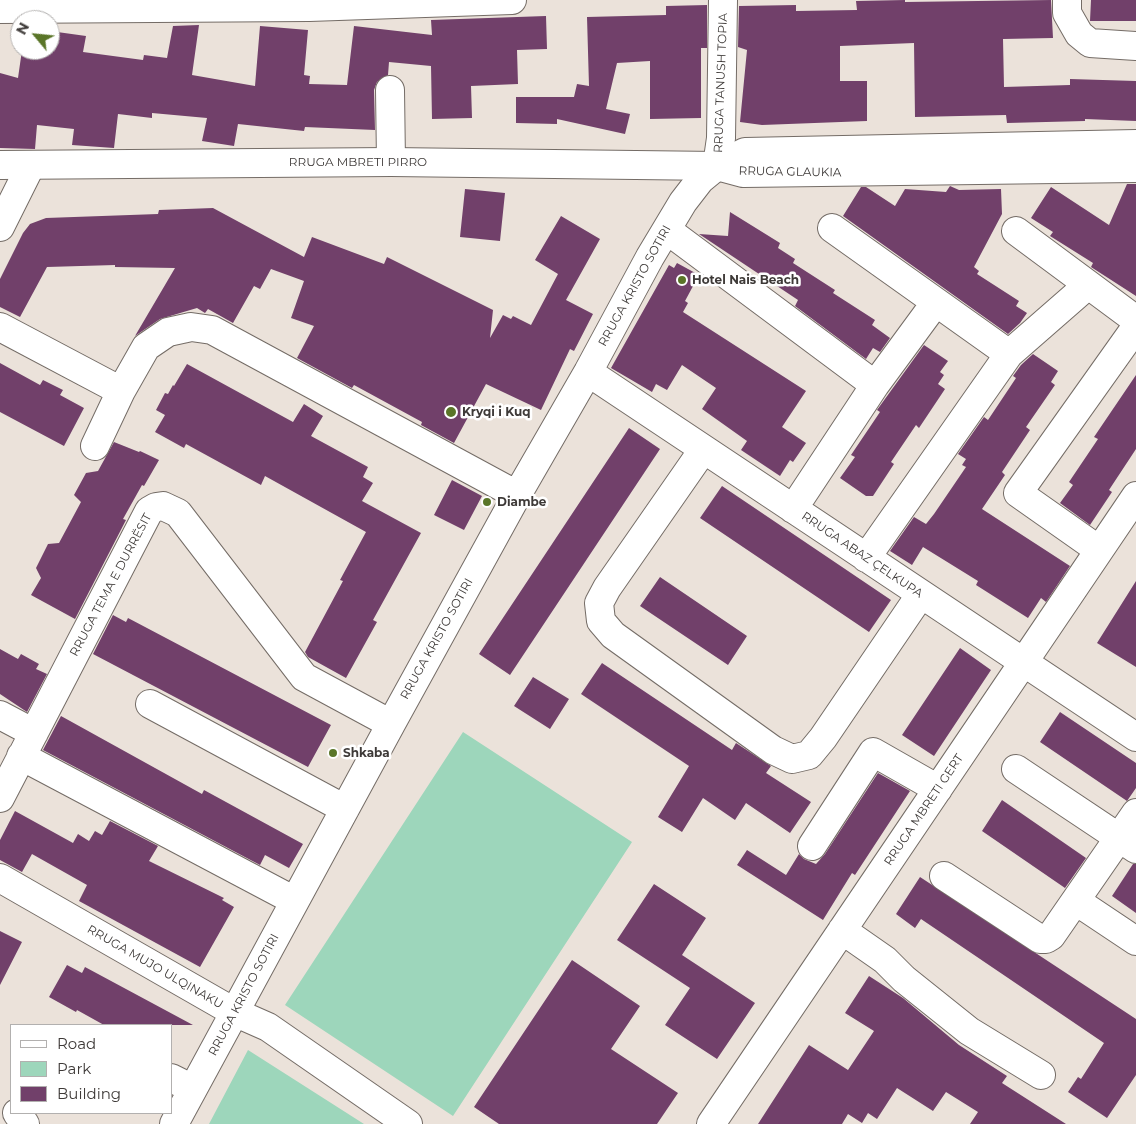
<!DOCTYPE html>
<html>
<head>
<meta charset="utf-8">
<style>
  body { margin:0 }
  #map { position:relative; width:1136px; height:1124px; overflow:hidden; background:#ebe2da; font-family:Montserrat,sans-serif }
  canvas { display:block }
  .legend { position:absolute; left:10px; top:1024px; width:162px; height:90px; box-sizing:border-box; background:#fff; border:1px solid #b2b0af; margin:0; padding:6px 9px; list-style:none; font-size:15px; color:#3e3a38 }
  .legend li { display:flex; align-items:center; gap:10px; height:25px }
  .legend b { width:25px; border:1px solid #b2b0af }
  .north { position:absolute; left:10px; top:10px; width:50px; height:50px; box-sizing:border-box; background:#fff; border:1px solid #b2b0af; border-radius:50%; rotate:298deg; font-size:14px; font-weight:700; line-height:20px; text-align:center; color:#3e3a38 }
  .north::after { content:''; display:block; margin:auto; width:18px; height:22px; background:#5a7528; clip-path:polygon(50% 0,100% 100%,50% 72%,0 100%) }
</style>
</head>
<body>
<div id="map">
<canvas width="1136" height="1124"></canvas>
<ul class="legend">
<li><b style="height:6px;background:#fff"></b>Road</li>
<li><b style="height:14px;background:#9dd6bb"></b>Park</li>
<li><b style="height:14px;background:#71406a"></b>Building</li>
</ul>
<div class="north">N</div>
</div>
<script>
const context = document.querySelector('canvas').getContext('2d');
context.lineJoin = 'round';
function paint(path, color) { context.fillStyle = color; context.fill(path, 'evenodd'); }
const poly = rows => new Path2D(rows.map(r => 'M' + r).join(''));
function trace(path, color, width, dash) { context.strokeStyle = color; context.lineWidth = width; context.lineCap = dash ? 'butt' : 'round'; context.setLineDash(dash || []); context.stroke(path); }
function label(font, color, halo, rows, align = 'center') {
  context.font = font + ' Montserrat,sans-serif'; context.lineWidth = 5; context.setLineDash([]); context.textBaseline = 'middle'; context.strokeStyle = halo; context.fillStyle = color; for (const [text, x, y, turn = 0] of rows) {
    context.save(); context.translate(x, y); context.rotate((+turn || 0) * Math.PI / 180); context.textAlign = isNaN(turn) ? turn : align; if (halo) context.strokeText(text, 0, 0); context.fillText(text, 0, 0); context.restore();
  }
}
const green = poly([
  [463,732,632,842,453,1116,285,1005],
  [248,1050,364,1124,209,1124]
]);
const building = poly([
  [905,0,905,2,1051,0,1053,38,1003,39,1004,87,1070,85,1070,79,1136,81,1136,121,1085,119,1085,121,1007,123,1006,115,915,117,914,43,840,46,840,81,867,81,867,121,762,125,740,122,747,50,738,47,739,6,796,5,796,11,857,10,856,1],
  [1091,0,1136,0,1136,21,1090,21],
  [707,5,707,48,701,48,701,118,650,119,650,61,617,63,606,109,630,114,625,134,557,119,557,124,516,123,516,97,574,97,577,84,589,86,587,17,666,15,666,6],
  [546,16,547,49,517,50,518,84,471,86,472,118,432,119,431,66,389,62,388,75,377,82,374,90,375,130,305,127,304,131,238,124,234,146,202,141,207,118,152,113,152,118,118,114,114,148,72,145,74,129,37,125,35,149,0,148,0,73,18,78,22,50,50,50,50,31,86,36,83,52,143,60,144,55,167,58,173,26,199,25,192,75,255,86,260,26,308,30,304,75,310,76,309,84,347,85,354,26,432,35,431,20],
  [1127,184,1136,184,1136,296,1091,267,1093,263,1050,236,1053,232,1031,218,1051,187,1109,225],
  [950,186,959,190,1001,189,1002,214,974,267,979,271,977,274,1019,301,1016,306,1027,313,1020,323,1008,334,843,216,861,187,866,187,895,206,905,189,946,192],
  [465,189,505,193,500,241,460,237],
  [213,208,304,257,312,237,384,264,387,257,493,310,490,338,503,315,511,319,513,316,531,325,558,274,535,260,561,216,600,239,566,300,593,314,574,351,570,349,541,410,486,384,454,443,421,425,422,422,354,385,352,388,297,358,314,326,291,318,304,281,271,269,260,289,254,286,233,323,208,309,205,313,197,308,160,319,135,336,175,268,115,267,115,265,47,267,20,317,0,307,0,279,23,233,30,224,46,218,158,214,159,210],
  [730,212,780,243,778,248,795,259,793,263,835,290,833,293,875,320,872,325,890,338,880,352,873,348,866,359,795,306,798,300,699,234,728,236],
  [677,263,699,275,685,301,688,303,683,312,806,391,782,427,806,443,793,462,790,460,780,476,741,450,747,441,702,409,716,388,682,365,667,390,656,384,652,392,611,368,669,265,674,268],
  [924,345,948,361,940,372,944,375,938,384,945,389,919,428,916,425,891,462,894,464,873,496,866,496,840,478,855,457,851,455,880,412,877,410],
  [1033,354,1058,371,1051,382,1055,385,1026,427,1030,430,1002,472,1005,475,982,509,1070,566,1046,602,1041,598,1028,618,976,585,978,581,923,547,912,565,890,551,914,517,926,524,934,514,966,467,962,465,966,459,958,454,984,417,988,420,1016,378,1013,376,1021,365],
  [0,363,40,385,43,380,63,390,60,395,84,408,64,446,0,412],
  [187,364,293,422,304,404,323,416,311,436,368,467,363,477,373,483,362,501,421,533,373,620,377,622,346,678,308,657,305,652,343,581,340,580,366,532,265,476,261,485,186,444,184,448,155,432,165,415,156,410,165,393,168,394,173,385,174,386],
  [1136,375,1136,449,1109,490,1112,492,1090,525,1060,503,1073,485,1069,482,1098,439,1094,437],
  [629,428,660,449,510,675,479,654],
  [114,442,139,452,140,451,159,460,144,486,142,485,123,519,126,520,75,619,31,595,41,578,36,568,48,544,59,543,81,502,74,495,86,473,98,471],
  [452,480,482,496,464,530,434,515],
  [722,486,891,600,869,632,700,518],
  [660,577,747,636,728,665,640,606],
  [1136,581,1136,667,1097,643],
  [113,615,126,622,128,618,331,725,308,767,93,654],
  [960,648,991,670,934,756,902,735],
  [0,649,18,659,21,654,39,664,36,669,47,674,27,712,0,694],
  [602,663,732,750,736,743,771,766,766,773,811,802,790,833,746,803,735,820,703,798,682,832,658,817,689,766,581,694],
  [533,677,569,699,550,729,514,706],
  [1060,712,1136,763,1136,788,1127,801,1040,742],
  [61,716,202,794,204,790,303,844,289,868,265,855,260,865,43,750],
  [878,773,910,791,855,875,852,873,823,920,737,865,747,850,786,875,799,854,804,859,816,864,825,854],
  [1002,800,1086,858,1065,888,982,831],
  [15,811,73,843,78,834,89,841,95,831,102,835,110,821,158,846,149,861,224,898,222,900,234,907,200,967,79,901,87,885,32,854,22,872,0,860,0,840],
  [1133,864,1136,864,1136,913,1112,896],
  [920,877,1136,1019,1136,1075,1107,1118,1068,1092,1078,1077,1081,1079,1104,1043,921,919,915,928,896,914],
  [654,884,706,918,682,955,755,1003,717,1059,665,1025,690,988,617,940],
  [0,931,22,942,0,985],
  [572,960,640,1006,611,1049,678,1093,657,1124,499,1124,474,1107],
  [67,965,82,973,85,967,193,1025,104,1025,77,1010,76,1012,49,997],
  [869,976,903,998,959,1045,1007,1076,1002,1083,1066,1124,970,1124,978,1112,946,1092,933,1111,897,1088,877,1119,868,1113,862,1123,848,1114,842,1124,758,1124,809,1045,848,1070,874,1031,845,1013]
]);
const minor = poly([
  [1067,0,1067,13,1079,34,1090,43,1136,46],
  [0,9,309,7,512,0],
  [390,90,391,162],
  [0,227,31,165],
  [832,228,1009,354],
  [667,230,875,385],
  [1016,231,1136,320],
  [0,327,121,391],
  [588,372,1136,737],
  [95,446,121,391,146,347,168,332,191,327,212,330,517,495],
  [703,450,607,588,599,603,601,621,613,635,773,750,792,759,809,755,823,738,921,594],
  [793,509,875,385,936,302],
  [1099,550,1018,493,1136,327],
  [866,558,1009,354,1088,285],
  [150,704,345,809],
  [0,715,34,733],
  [21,756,295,901],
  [1016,769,1136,849],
  [0,798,149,511,156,507,163,506,178,513,304,677,391,724],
  [812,846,873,752,938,789],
  [944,876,1040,939,1046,939,1051,936,1136,813],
  [0,878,234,1012,268,1027,408,1124],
  [1076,901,1136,941],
  [842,930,885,960,904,979,969,1031,1041,1075],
  [171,1078,193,1089],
  [17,1113,25,1124],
  [174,1124,391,724,517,495,588,372,650,257,683,202,700,180,717,166,721,138,723,0],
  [711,1124,1136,496]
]);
const major = poly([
  [0,165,391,162,717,166,743,173,1136,168],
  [717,166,745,152,1136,144]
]);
const markers = [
  [682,280,5,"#5a7528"],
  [451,412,6,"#5a7528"],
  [487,502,5,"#5a7528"],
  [333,753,5,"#5a7528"]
];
const streetNames = [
  ["RRUGA TANUSH TOPIA",721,83,-88],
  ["RRUGA MBRETI PIRRO",358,162],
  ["RRUGA GLAUKIA",790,172,1],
  ["RRUGA KRISTO SOTIRI",635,286,-61],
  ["RRUGA ABAZ ÇELKUPA",862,555,34],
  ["RRUGA TEMA E DURRËSIT",111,585,-62],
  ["RRUGA KRISTO SOTIRI",437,639,-61],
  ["RRUGA MBRETI GERT",924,810,-56],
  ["RRUGA MUJO ULQINAKU",155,967,30],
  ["RRUGA KRISTO SOTIRI",244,995,-62]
];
const poiNames = [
  ["Hotel Nais Beach",692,280],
  ["Kryqi i Kuq",462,412],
  ["Diambe",497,502],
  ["Shkaba",343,753]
];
paint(green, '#9dd6bb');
paint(building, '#71406a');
trace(minor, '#746c66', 30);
trace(major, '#746c66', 30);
trace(minor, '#fff', 28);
trace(major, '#fff', 28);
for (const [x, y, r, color] of markers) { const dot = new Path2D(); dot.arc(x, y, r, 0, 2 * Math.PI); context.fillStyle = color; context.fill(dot); trace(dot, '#fff', 2); }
label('12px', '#3e3a38', '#fff', streetNames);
label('bold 12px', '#3e3a38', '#fff', poiNames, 'left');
</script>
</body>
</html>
